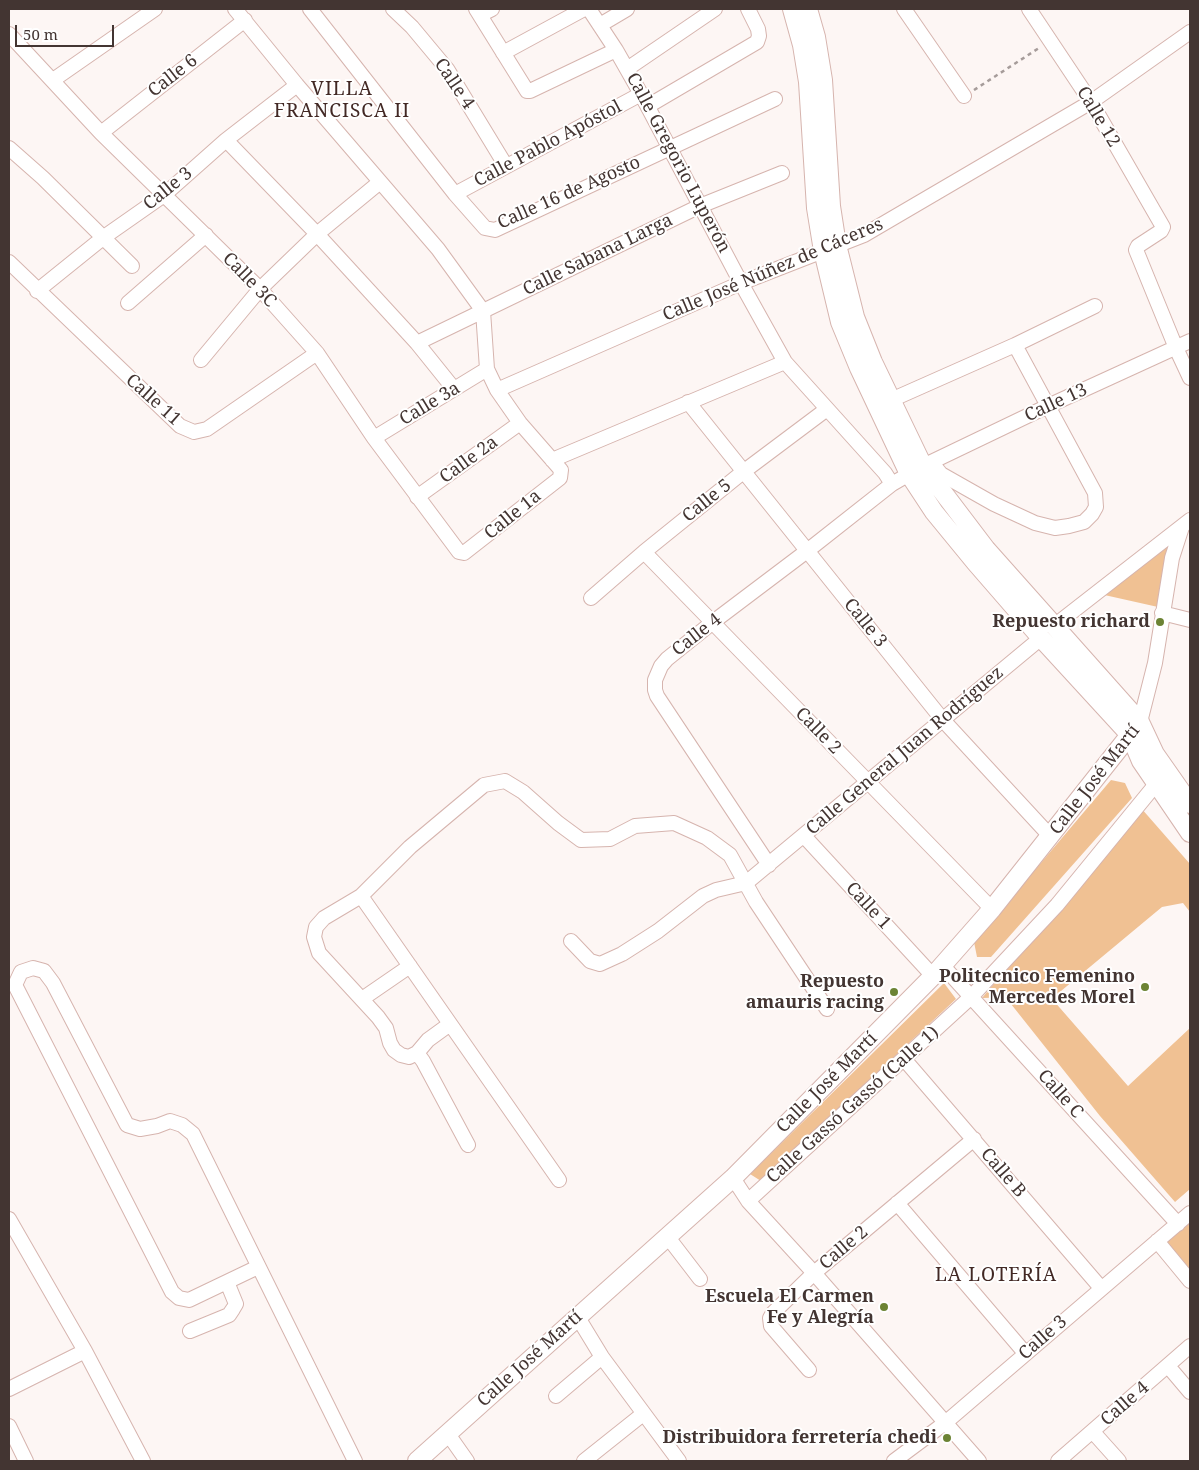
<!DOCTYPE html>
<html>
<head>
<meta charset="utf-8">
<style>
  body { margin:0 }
  #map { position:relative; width:1199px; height:1470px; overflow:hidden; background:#fdf6f4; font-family:"Noto Serif",serif }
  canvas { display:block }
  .frame { position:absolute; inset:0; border:10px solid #433532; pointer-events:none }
  .scale { position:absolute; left:15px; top:25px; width:99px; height:22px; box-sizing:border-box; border:2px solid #433532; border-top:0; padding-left:6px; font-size:15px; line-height:18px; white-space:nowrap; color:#433532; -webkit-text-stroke:4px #fff; paint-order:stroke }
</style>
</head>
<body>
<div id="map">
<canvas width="1199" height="1470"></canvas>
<div class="frame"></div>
<div class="scale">50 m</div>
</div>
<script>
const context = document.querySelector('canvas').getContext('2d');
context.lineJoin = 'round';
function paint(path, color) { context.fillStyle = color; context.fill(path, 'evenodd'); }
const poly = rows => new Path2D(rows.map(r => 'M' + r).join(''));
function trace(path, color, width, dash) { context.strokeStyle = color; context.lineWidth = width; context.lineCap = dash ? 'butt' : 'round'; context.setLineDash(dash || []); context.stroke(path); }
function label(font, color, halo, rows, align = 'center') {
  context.font = font + ' "Noto Serif",serif'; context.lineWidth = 4; context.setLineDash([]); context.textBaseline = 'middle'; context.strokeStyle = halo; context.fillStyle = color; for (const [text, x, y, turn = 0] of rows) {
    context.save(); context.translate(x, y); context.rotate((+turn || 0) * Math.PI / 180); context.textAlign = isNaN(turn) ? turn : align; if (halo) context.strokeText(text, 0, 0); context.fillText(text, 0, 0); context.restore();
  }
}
const green = poly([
  [1175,541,1158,607,1100,594],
  [1111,780,1125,783,1132,798,991,957,977,957,974,942],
  [1141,808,1190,864,1190,912,1183,903,1162,907,1055,996,982,998],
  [944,983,956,999,761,1181,750,1174],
  [1053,1000,1128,1086,1190,1028,1190,1189,1175,1202,1100,1116,1011,1004],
  [1190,1221,1190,1271,1166,1243]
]);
const path = poly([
  [974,90,1039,48]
]);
const minor = poly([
  [310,9,455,194,485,228,495,230,775,99],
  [393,9,412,27,447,69,506,166],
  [476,9,527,91,530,91,616,50],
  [589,9,616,50,641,94,741,283,785,362,885,473,892,484],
  [904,9,964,96],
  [1029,9,1091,102,1163,227,1161,231,1138,246,1136,250,1176,348,1190,378],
  [480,15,492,9],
  [600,25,627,9],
  [9,34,101,133,260,289,317,353,374,438,459,552,464,553,560,478,561,470,520,423,497,390,487,369,483,311,438,249,297,85,235,9],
  [503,53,584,9],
  [627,69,715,9],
  [53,80,155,9],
  [648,106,757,42,759,36,758,29,748,9],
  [101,133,245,20],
  [226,140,317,234,417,343,454,389],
  [9,148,43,178,132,266],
  [455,194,641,94],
  [9,262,180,426,194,432,207,429,317,353],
  [37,291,104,237,164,195,226,140,297,85],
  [128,303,206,235],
  [417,343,700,206,782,173],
  [201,360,260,289,317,234,380,182],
  [497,390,741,283,864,235,1091,102,1190,32],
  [891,400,1015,345,1095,306],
  [688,402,942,719,1051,837],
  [374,438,487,369],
  [552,460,785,362],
  [932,463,941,474,994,504,1035,523,1055,528,1069,526,1084,522,1092,514,1096,507,1095,493,1015,345],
  [417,497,520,423],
  [644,552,992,909],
  [591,598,644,552,743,472,827,409],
  [1162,613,1190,620],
  [1054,626,1190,520],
  [1140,722,1155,663,1172,558,1182,527],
  [804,836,933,976],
  [769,865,657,696,655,690,655,680,661,666,667,659,713,622,807,551,892,484,923,466,1048,406,1190,341],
  [361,896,559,1180],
  [571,941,590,961,600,964,622,954,658,931,703,896,716,890,746,883,1041,638],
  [942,965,1178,1224],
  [362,999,410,966],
  [417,1053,428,1040,450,1024],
  [904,1059,1101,1288],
  [468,1145,423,1061,417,1053,409,1057,401,1055,394,1050,390,1043,386,1028,378,1017,319,953,314,937,316,927,324,918,361,896,410,847,484,785,505,781,523,792,558,823,581,840,610,839,635,826,674,823,707,838,730,855,756,902,827,1009],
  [733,1178,748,1201,814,1273,979,1461],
  [748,1201,971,997,1057,905,1156,784],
  [897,1203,1025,1353],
  [9,1219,85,1351,143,1461],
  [667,1236,700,1279],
  [1157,1241,1190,1281],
  [258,1267,189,1300,179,1298,172,1292,15,985,21,972,33,968,44,971,53,983,127,1125,140,1129,157,1126,170,1121,182,1125,193,1134,355,1461],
  [577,1316,602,1357,679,1461],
  [190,1331,229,1315,233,1309,236,1304,227,1282],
  [1168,1366,1190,1392],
  [809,1370,771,1326,770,1318,773,1313,814,1273,974,1139],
  [9,1389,85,1351],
  [556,1396,602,1357],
  [9,1426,26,1461],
  [1093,1432,1119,1461],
  [448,1434,467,1461],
  [584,1461,643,1414],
  [894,1461,945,1423,1190,1213],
  [1058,1461,1190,1346]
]);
const major = poly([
  [792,9,802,45,808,82,816,208,823,251,840,322,859,368,909,474,934,512,975,562,1041,638,1130,735,1141,761,1190,833],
  [808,9,816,37,823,80,831,206,837,245,855,317,873,362,923,466,986,549,1140,722,1155,754,1190,804],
  [417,1461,733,1178,933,976,992,909,1140,722]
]);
const markers = [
  [1160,622,5,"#6c8334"],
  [1145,987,5,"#6c8334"],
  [894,992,5,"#6c8334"],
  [884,1307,5,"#6c8334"],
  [947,1438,5,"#6c8334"]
];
const streetNames = [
  ["Calle 6",173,76,-38],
  ["Calle 4",454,84,56],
  ["Calle 12",1098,117,59],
  ["Calle Pablo Apóstol",548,144,-28],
  ["Calle Gregorio Luperón",678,163,62],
  ["Calle 3",168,189,-39],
  ["Calle 16 de Agosto",569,193,-24],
  ["Calle Sabana Larga",598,255,-26],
  ["Calle José Núñez de Cáceres",773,270,-23],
  ["Calle 3C",249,280,46],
  ["Calle 11",153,400,42],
  ["Calle 13",1056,403,-25],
  ["Calle 3a",430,404,-31],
  ["Calle 2a",469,460,-36],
  ["Calle 5",707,501,-39],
  ["Calle 1a",513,515,-39],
  ["Calle 3",865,623,51],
  ["Calle 4",697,635,-38],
  ["Calle 2",818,731,46],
  ["Calle General Juan Rodríguez",905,751,-40],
  ["Calle José Martí",1095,780,-52],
  ["Calle 1",868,906,47],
  ["Calle José Martí",827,1083,-45],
  ["Calle C",1060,1094,48],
  ["Calle Gassó Gassó (Calle 1)",853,1105,-42],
  ["Calle B",1003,1173,49],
  ["Calle 2",844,1248,-40],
  ["Calle 3",1043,1338,-41],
  ["Calle José Martí",530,1359,-42],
  ["Calle 4",1125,1404,-41]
];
const poiNames = [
  ["Repuesto richard",1150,622],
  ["Politecnico Femenino",1135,977],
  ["Mercedes Morel",1135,998],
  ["Repuesto",884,982],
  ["amauris racing",884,1003],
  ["Escuela El Carmen",874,1297],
  ["Fe y Alegría",874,1318],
  ["Distribuidora ferretería chedi",937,1438]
];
const neighbourhoodNames = [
  ["VILLA",342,90],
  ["FRANCISCA II",342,112],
  ["LA LOTERÍA",996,1276]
];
paint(green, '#f0c193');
trace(minor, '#d6b4ae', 16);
trace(major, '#d6b4ae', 20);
trace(path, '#a69c9a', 2.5, [4, 4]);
trace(minor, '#fff', 14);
trace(major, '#fff', 18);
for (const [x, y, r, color] of markers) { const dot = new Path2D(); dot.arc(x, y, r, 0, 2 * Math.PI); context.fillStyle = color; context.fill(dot); trace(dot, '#fff', 2); }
label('18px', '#433532', '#fff', streetNames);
label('bold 18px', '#433532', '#fff', poiNames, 'right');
context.letterSpacing = '1px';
label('19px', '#422824', '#fff', neighbourhoodNames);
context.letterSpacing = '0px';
</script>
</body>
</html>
